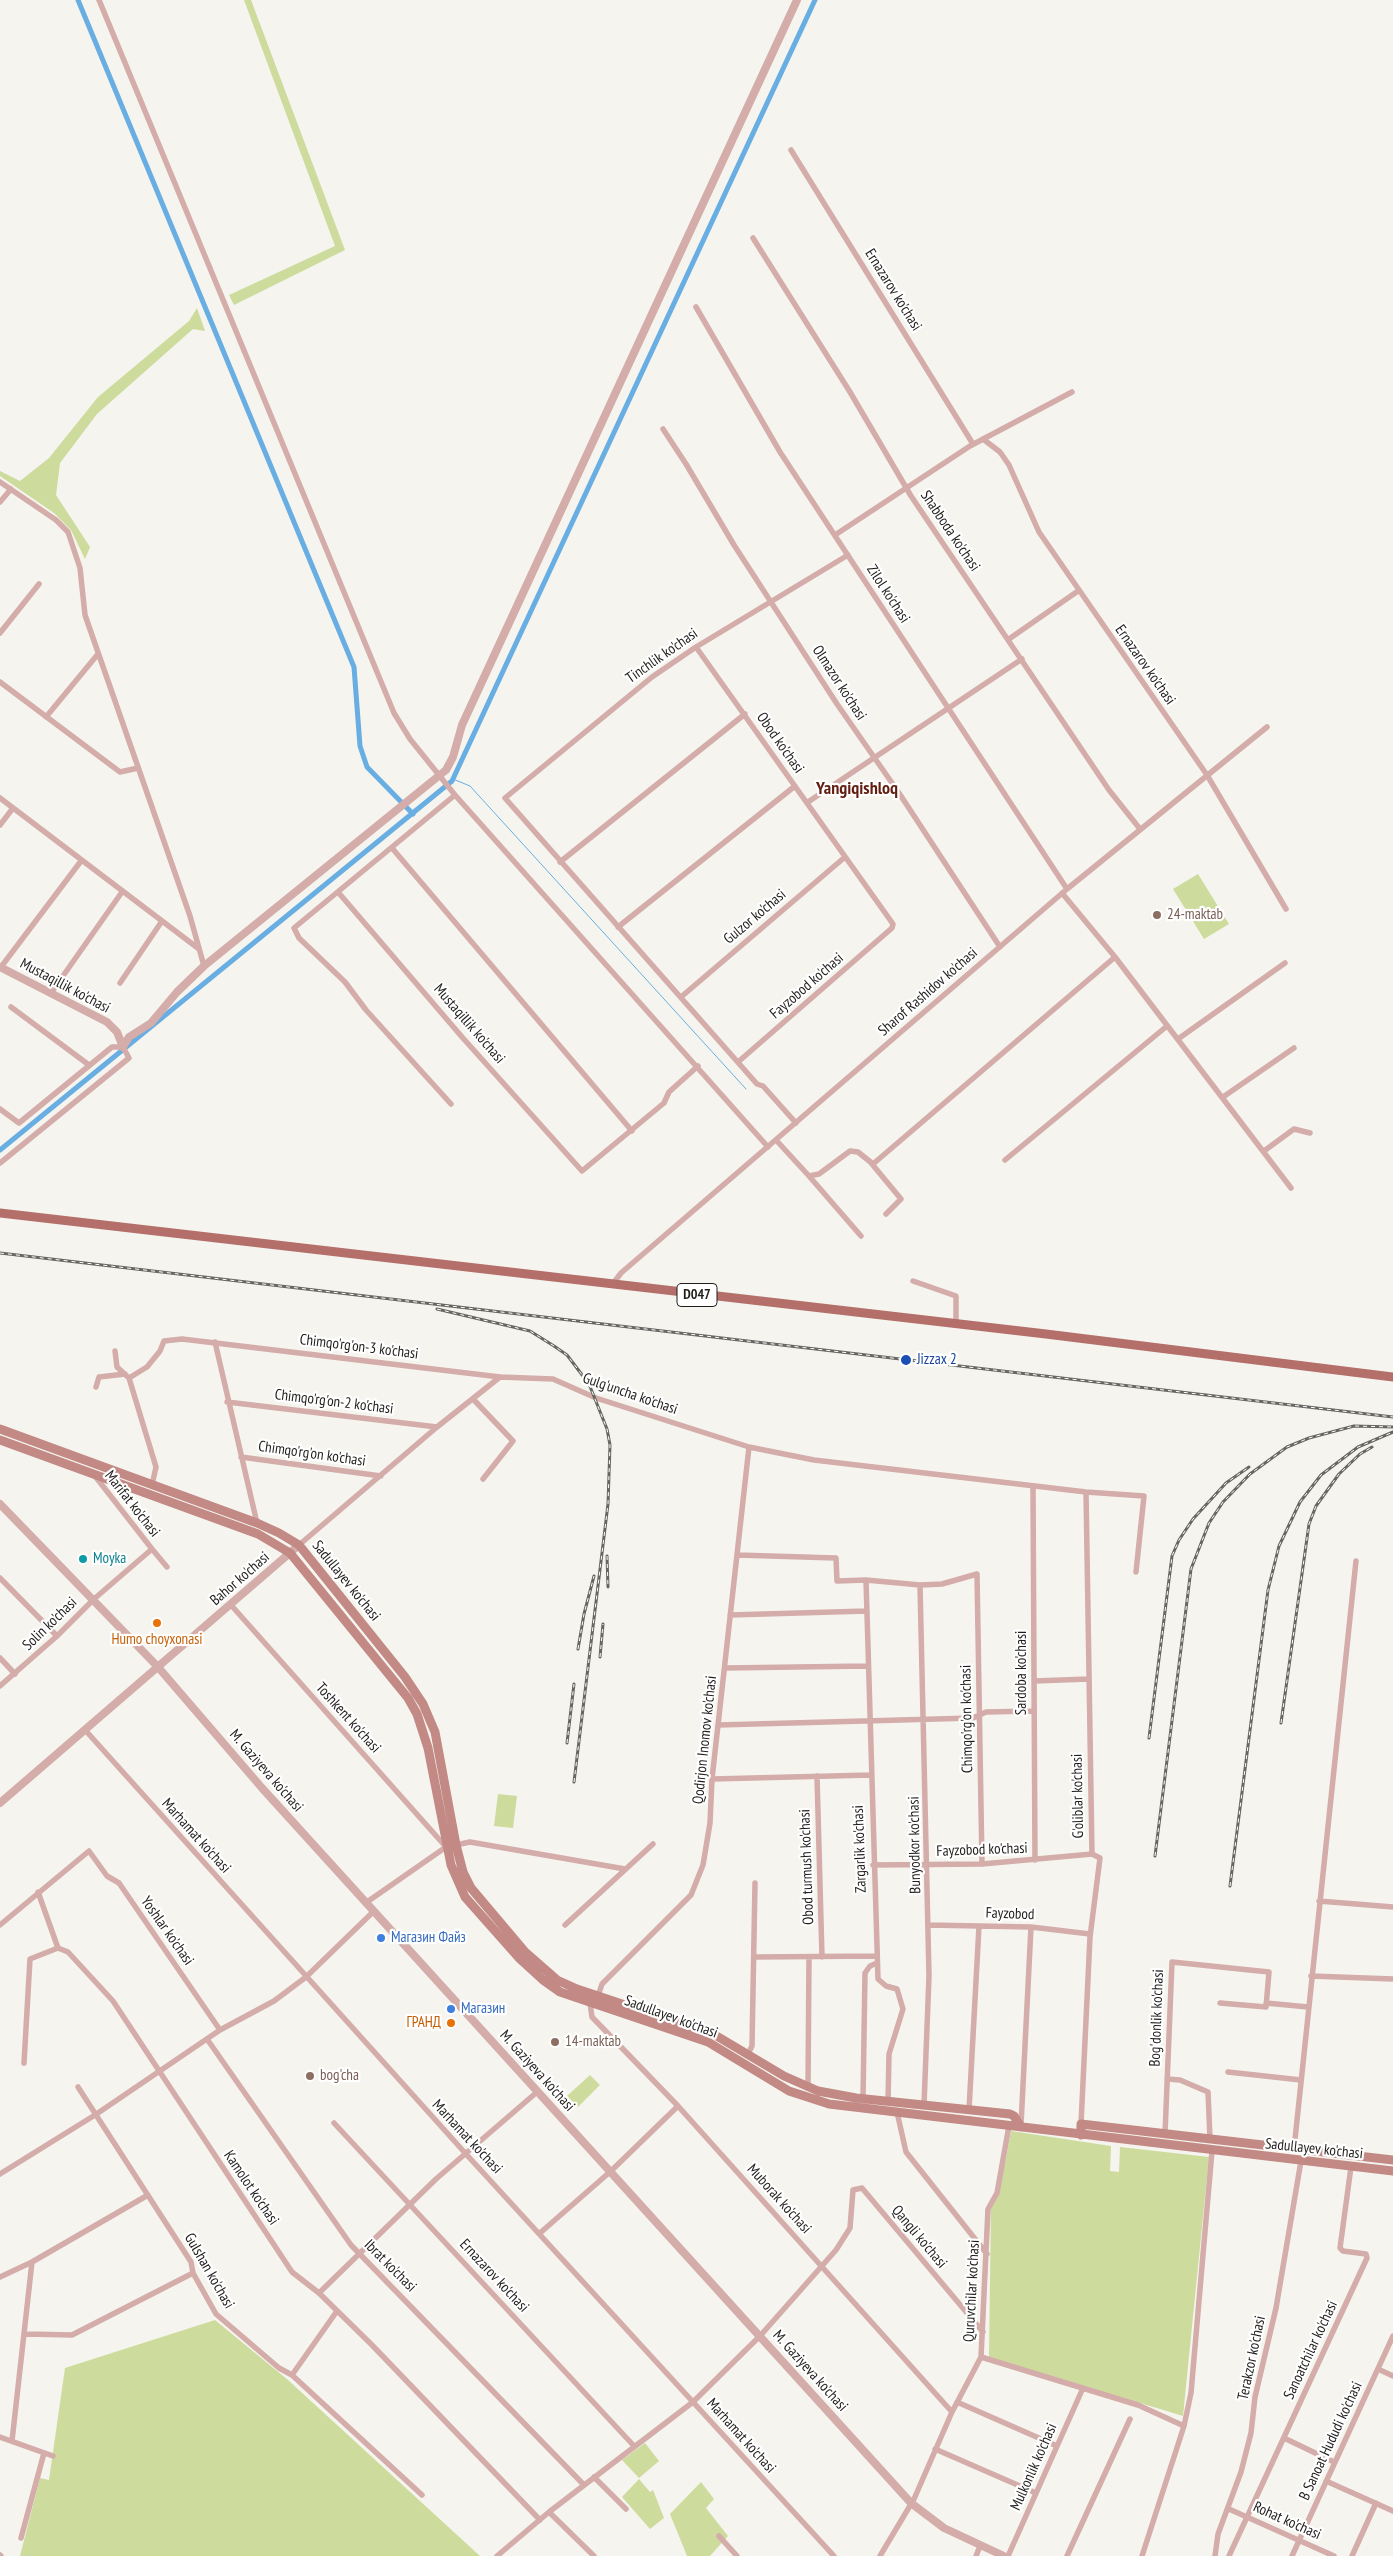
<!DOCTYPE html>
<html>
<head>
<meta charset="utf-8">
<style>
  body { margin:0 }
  canvas { display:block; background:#f5f4ee }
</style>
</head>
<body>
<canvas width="1393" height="2556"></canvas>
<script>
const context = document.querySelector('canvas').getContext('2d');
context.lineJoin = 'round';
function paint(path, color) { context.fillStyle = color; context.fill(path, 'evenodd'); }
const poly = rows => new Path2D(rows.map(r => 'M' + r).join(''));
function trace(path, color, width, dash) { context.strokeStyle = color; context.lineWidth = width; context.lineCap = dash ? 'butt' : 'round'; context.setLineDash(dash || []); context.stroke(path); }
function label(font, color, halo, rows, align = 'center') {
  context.font = font + ' "PT Sans Narrow",sans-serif'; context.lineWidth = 4.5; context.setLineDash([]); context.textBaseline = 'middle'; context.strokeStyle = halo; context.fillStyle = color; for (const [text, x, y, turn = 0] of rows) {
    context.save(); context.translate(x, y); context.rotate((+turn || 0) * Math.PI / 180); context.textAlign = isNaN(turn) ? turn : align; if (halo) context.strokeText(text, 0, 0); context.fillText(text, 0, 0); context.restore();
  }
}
const green = poly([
  [244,0,251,0,345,250,234,305,229,295,335,246],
  [197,308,205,331,193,329,97,414,60,463,56,495,90,547,85,559,71,530,54,513,0,476,0,471,20,481,49,458,98,397,189,321],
  [1198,874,1229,924,1204,939,1173,889],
  [498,1794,517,1796,513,1828,494,1826],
  [590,2075,600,2085,578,2107,567,2096],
  [1011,2131,1111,2146,1110,2171,1119,2172,1120,2147,1209,2157,1183,2416,989,2357,991,2207,1006,2159],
  [215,2320,288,2380,480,2556,20,2556,40,2478,49,2480,65,2368],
  [645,2443,659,2461,639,2478,622,2460],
  [639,2479,650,2492,653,2490,664,2518,650,2529,622,2497],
  [701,2482,714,2499,706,2508,728,2536,710,2556,687,2556,670,2514]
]);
const stream = poly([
  [453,779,470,786,746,1089]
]);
const canal = poly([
  [78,0,354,667,360,746,367,767,413,814],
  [0,1150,452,781,815,0]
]);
const minor = poly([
  [99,0,394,713,410,739,455,795,768,1147],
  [791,150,973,444],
  [753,238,850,392,911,496,1109,790,1140,829],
  [696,307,780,452,1067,889],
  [663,429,686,464,734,545,837,704,899,793,1000,947],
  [983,439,1000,452,1009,465,1039,532,1207,775,1286,909],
  [0,482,56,520,68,532,80,568,85,615,190,916,204,966],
  [0,502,11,489],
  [835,535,970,446,1072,392],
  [0,633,39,584],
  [1009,639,1078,591],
  [696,647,893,924,892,928,738,1062],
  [0,682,120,772,138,768],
  [46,717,98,654],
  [0,798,199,949],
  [808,802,1022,659],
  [0,825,13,808],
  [392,848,632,1131],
  [560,862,745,714],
  [338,892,462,1037,582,1171,664,1103,669,1092,698,1066],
  [1062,893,1115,957,1291,1188],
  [618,927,795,786],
  [1,967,81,861],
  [120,983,162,921],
  [51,993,122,892],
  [681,997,845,857],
  [11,1007,89,1065],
  [1178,1039,1285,963],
  [1223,1097,1294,1048],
  [451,1104,366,1010,345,982,299,938,294,928,455,795],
  [0,1109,19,1123,112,1047,123,1047,129,1058,0,1163],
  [796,1123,763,1086,757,1084,505,798,652,677,696,647,848,555],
  [776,1140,809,1176,819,1174,850,1151,858,1152,873,1164,1115,957],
  [1264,1151,1294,1129,1310,1133],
  [1005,1160,1167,1026],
  [872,1164,901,1199,886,1214],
  [809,1176,861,1236],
  [913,1281,956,1296,956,1324],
  [612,1285,621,1273,1067,889,1267,727],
  [215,1342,257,1523],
  [115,1351,117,1367,129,1378,156,1467,152,1485],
  [129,1378,147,1367,160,1351,164,1341,182,1339,500,1377,553,1379,596,1398,749,1447,814,1460,1086,1492,1144,1496,1136,1572],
  [96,1387,99,1377,125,1374],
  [473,1399,513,1441,483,1479],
  [227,1402,437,1427],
  [241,1457,381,1476],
  [1033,1486,1035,1860],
  [299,1545,437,1427,500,1377],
  [152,1549,167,1567],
  [737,1555,836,1558,837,1581,866,1580,920,1585,942,1584,977,1574,982,1864],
  [0,1578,57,1636],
  [866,1580,878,1979,886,1986,897,1989,903,2009,889,2054,888,2102],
  [920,1585,929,1976,924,2105],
  [231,1605,446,1847],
  [730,1615,867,1611],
  [0,1658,15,1674],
  [725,1668,868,1666],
  [1034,1681,1089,1679],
  [0,1686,57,1636,94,1599,152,1549,95,1476],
  [718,1725,973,1718,986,1712,1034,1711],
  [86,1731,466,2154,834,2556],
  [817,1776,822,1957],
  [712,1779,871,1775],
  [873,1865,982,1864,1092,1854],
  [38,1892,58,1948],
  [1319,1901,1393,1907],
  [367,1902,446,1847,470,1842,625,1869],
  [0,1925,89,1851,107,1876,119,1883,220,2030],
  [565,1925,653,1844],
  [928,1925,1031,1927,1090,1934],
  [755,1957,877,1956],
  [1311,1976,1393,1979],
  [598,1996,602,1984,691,1895,703,1865,710,1823,712,1779,749,1447],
  [590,2003,592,2017,678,2106,952,2412],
  [1266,2003,1308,2007],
  [207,2039,351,2245,584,2485],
  [748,2054,752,2046,755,1883],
  [24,2063,30,1959,58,1948,68,1952,113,2001,292,2272,319,2293,372,2345,540,2520],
  [1228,2072,1301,2080],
  [1167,2079,1180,2080,1208,2092,1210,2139],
  [78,2087,191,2262,193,2273,216,2314,279,2368,292,2375,422,2495],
  [808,2088,809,1957],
  [863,2099,865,1973,870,1966,877,1963],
  [969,2110,979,1926],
  [897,2112,906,2152,987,2254],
  [334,2123,634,2446],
  [1081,2124,1090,1937,1100,1858,1092,1854,1086,1492],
  [1021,2125,1031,1927],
  [1165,2134,1172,1962,1269,1972,1266,2007,1220,2003],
  [1294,2149,1356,1561],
  [0,2174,95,2115,220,2030,274,2001,306,1977,374,1911],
  [540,2233,611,2171,678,2106],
  [0,2277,32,2262,148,2195],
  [319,2293,436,2179,537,2092],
  [26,2334,72,2335,193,2273],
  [981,2357,1138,2405,1184,2426],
  [1378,2369,1393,2376],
  [292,2375,337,2311],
  [957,2402,1057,2446],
  [0,2437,53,2456],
  [1284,2438,1334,2462],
  [12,2441,32,2262],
  [935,2449,1036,2493],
  [594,2477,626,2509],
  [1326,2481,1393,2511],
  [1229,2509,1334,2556],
  [549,2512,594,2556],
  [719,2536,737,2556],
  [21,2538,44,2453],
  [0,2555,1,2556],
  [497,2556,549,2512,693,2402,760,2336,836,2250,850,2228,853,2190,862,2188,983,2332],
  [880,2556,914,2499,952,2412,981,2357,988,2209,997,2193,1009,2126],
  [976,2556,980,2546],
  [1008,2556,1083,2388],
  [1067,2556,1130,2419],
  [1142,2556,1184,2426,1191,2393,1212,2151],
  [1215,2556,1218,2534,1241,2472,1251,2433,1255,2397,1276,2308,1301,2161],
  [1229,2556,1367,2258,1366,2254,1343,2251,1340,2248,1351,2167],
  [1292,2556,1393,2336],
  [1352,2556,1376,2503]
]);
const tertiary = poly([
  [0,967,107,1022,117,1032,123,1047],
  [123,1047,129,1037,151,1023,177,992,204,966,446,770,453,757,462,725,797,0],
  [0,1504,158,1667,262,1788,911,2503,944,2528,1004,2556],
  [0,1803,299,1545]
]);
const secondary = poly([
  [0,1429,257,1523,279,1533,299,1545,405,1677,423,1704,435,1732,456,1845,463,1872,471,1888,525,1952,557,1980,577,1989,715,2035,784,2076,818,2091,856,2098,1010,2114,1014,2116,1021,2127],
  [0,1440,258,1534,290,1553,408,1698,417,1714,428,1748,451,1865,465,1897,520,1959,543,1980,560,1992,708,2042,789,2091,829,2104,1393,2171],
  [1081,2135,1081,2124,1393,2160]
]);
const primary = poly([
  [0,1213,1046,1334,1393,1377]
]);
const rail = poly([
  [0,1253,1393,1417],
  [437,1309,530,1331,554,1346,567,1355,589,1384,607,1429,610,1445,608,1504,574,1782],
  [607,1556,608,1587],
  [578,1649,584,1614,594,1576],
  [600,1657,603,1624],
  [1281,1723,1309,1524,1316,1506,1339,1474,1360,1454,1372,1447],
  [1149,1738,1172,1556,1179,1540,1193,1519,1226,1483,1249,1467],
  [567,1743,574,1684],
  [1155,1856,1191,1569,1209,1523,1223,1502,1250,1474,1287,1447,1309,1438,1354,1426,1393,1427],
  [1230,1886,1268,1590,1279,1546,1300,1502,1321,1475,1358,1447,1393,1432]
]);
const markers = [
  [1157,915,5,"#8d6e63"],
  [906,1360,6,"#1a4fb4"],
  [83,1559,5,"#0f9aa8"],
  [157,1623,5,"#e8710a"],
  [381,1938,5,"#3f7fe0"],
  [451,2009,5,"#3f7fe0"],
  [451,2023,5,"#e8710a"],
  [555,2042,5,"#8d6e63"],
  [310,2076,5,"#8d6e63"]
];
const shields = [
  [697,1295,40]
];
const shieldNames = [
  ["D047",697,1295]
];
const streetNames = [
  ["Ernazarov ko'chasi",893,290,58],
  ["Shabboda ko'chasi",950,531,56],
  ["Zilol ko'chasi",888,594,57],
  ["Tinchlik ko'chasi",662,656,-35],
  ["Ernazarov ko'chasi",1145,665,55],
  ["Olmazor ko'chasi",839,683,57],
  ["Obod ko'chasi",780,743,55],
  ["Gulzor ko'chasi",755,917,-40],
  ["Mustaqillik ko'chasi",65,986,28],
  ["Fayzobod ko'chasi",807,986,-41],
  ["Sharof Rashidov ko'chasi",928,992,-41],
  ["Mustaqillik ko'chasi",469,1024,49],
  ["Chimqo'rg'on-3 ko'chasi",359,1347,7],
  ["Gulg'uncha ko'chasi",630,1394,19],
  ["Chimqo'rg'on-2 ko'chasi",334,1402,7],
  ["Chimqo'rg'on ko'chasi",312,1454,8],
  ["Marifat ko'chasi",132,1504,52],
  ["Bahor ko'chasi",240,1579,-41],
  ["Sadullayev ko'chasi",346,1581,51],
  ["Solin ko'chasi",50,1624,-44],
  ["Sardoba ko'chasi",1022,1673,-90],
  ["Toshkent ko'chasi",348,1718,48],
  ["Chimqo'rg'on ko'chasi",967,1719,-91],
  ["Qodirjon Inomov ko'chasi",705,1740,-84],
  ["M. Gaziyeva ko'chasi",266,1771,49],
  ["G'oliblar ko'chasi",1078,1796,-91],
  ["Marhamat ko'chasi",196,1836,48],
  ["Bunyodkor ko'chasi",915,1845,-91],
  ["Zargarlik ko'chasi",860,1849,-92],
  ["Fayzobod ko'chasi",982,1850,-2],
  ["Obod turmush ko'chasi",807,1867,-92],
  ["Fayzobod",1010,1914,2],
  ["Yoshlar ko'chasi",167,1931,55],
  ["Sadullayev ko'chasi",671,2017,20],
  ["Bog'donlik ko'chasi",1157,2018,-88],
  ["M. Gaziyeva ko'chasi",537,2071,48],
  ["Marhamat ko'chasi",467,2137,47],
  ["Sadullayev ko'chasi",1314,2149,6],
  ["Kamolot ko'chasi",251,2188,56],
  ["Muborak ko'chasi",779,2199,48],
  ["Qangli ko'chasi",919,2237,50],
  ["Ibrat ko'chasi",390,2266,45],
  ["Gulshan ko'chasi",209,2271,60],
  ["Ernazarov ko'chasi",494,2276,47],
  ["Quruvchilar ko'chasi",972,2291,-87],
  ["Sanoatchilar ko'chasi",1311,2350,-65],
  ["Terakzor ko'chasi",1252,2358,-78],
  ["M. Gaziyeva ko'chasi",810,2371,48],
  ["Marhamat ko'chasi",741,2436,48],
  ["B Sanoat Hududi ko'chasi",1331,2441,-65],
  ["Mulkonlik ko'chasi",1034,2467,-66],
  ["Rohat ko'chasi",1287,2521,24]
];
const educationNames = [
  ["24-maktab",1167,915],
  ["14-maktab",565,2042],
  ["bog'cha",320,2076]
];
const transitNames = [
  ["Jizzax 2",917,1360]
];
const cultureNames = [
  ["Moyka",93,1559]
];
const foodNames = [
  ["Humo choyxonasi",157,1640],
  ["ГРАНД",441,2023,"right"]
];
const shopNames = [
  ["Магазин Файз",391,1938],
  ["Магазин",461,2009]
];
const quarterNames = [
  ["Yangiqishloq",857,789]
];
paint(green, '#cddb9d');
trace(stream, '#68aee2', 1);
trace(canal, '#68aee2', 5);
trace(minor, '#d4aca9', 5.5);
trace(tertiary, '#d4aca9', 8);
trace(secondary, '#c28985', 9);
trace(primary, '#b46f6b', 9);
trace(rail, '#676662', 3);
trace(rail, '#fff', 1, [4]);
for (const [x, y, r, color] of markers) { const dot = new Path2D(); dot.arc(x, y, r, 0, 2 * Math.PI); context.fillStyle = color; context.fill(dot); trace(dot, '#fff', 2); }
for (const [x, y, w] of shields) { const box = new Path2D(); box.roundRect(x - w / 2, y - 11.5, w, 23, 4); context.fillStyle = '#fff'; context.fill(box); trace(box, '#1f1e1c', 1); }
label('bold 14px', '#1f1e1c', null, shieldNames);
label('15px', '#1f1e1c', '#fff', streetNames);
label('15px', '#785e54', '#fff', educationNames, 'left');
label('15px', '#164399', '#fff', transitNames, 'left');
label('15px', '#0d838f', '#fff', cultureNames, 'left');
label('15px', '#c56008', '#fff', foodNames);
label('15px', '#366cbe', '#fff', shopNames, 'left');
label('bold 18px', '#621f11', '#fff', quarterNames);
</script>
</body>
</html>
